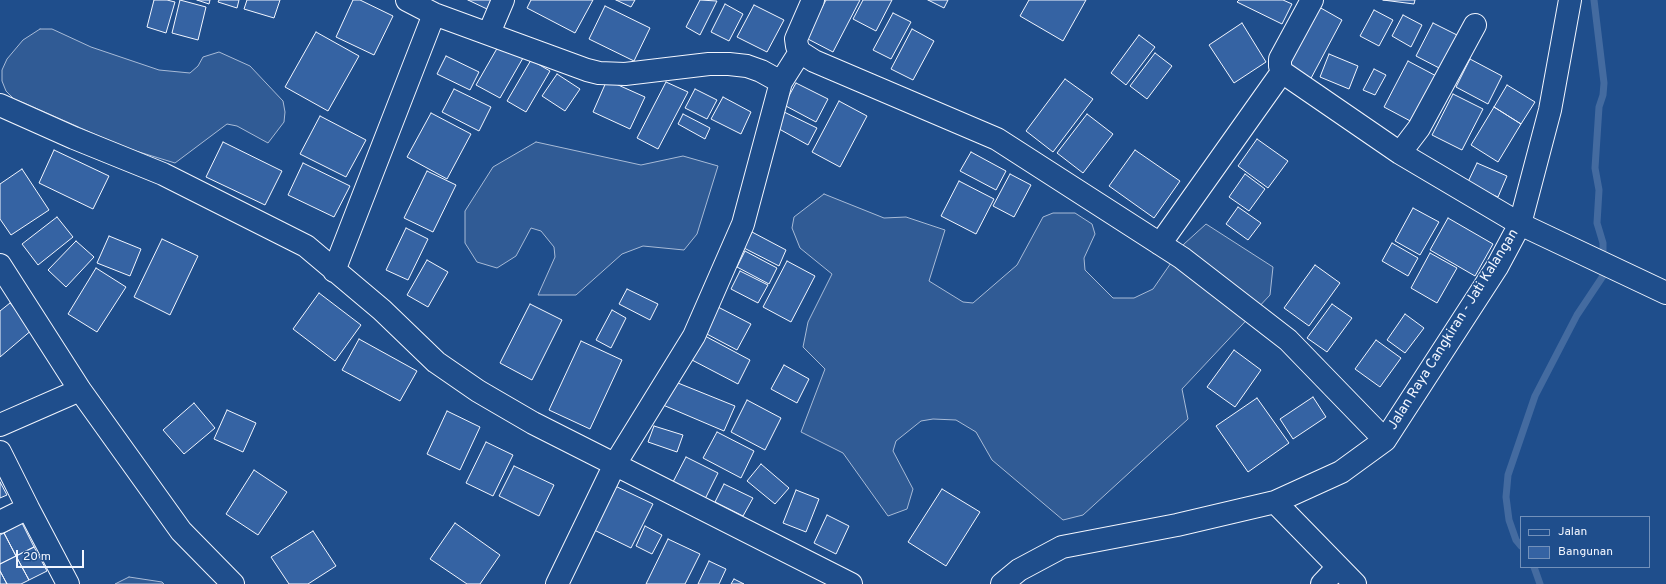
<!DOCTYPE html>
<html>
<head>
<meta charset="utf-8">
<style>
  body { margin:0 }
  #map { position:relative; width:1666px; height:584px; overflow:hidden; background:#1f4e8c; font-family:Overpass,sans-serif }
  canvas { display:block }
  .legend { position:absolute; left:1520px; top:516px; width:130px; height:52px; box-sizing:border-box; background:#1f4e8c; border:1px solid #7391ba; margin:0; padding:5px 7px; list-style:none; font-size:12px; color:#f2f6ff }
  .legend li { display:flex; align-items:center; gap:8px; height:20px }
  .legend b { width:20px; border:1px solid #7391ba }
  .scale { position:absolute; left:16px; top:550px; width:68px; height:18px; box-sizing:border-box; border:2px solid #f2f6ff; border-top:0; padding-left:5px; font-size:12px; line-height:14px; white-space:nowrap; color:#f2f6ff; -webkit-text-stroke:3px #1f4e8c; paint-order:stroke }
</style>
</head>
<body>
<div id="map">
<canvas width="1666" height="584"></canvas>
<ul class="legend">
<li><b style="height:5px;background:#1f4e8c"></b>Jalan</li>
<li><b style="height:11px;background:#3563a3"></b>Bangunan</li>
</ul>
<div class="scale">20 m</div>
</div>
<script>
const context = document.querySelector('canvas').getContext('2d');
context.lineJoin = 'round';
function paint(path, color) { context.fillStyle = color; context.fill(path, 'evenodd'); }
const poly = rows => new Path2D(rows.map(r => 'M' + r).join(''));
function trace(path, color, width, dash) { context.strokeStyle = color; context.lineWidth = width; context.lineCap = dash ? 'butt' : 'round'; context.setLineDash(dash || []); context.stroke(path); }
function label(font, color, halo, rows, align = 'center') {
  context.font = font + ' Overpass,sans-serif'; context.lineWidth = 3; context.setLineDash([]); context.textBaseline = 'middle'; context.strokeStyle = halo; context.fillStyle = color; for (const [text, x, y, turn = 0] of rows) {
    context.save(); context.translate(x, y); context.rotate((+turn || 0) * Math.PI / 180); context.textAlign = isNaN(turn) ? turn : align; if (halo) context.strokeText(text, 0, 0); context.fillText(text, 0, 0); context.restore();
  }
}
const built = poly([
  [40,29,52,29,91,47,159,70,190,73,198,66,203,57,219,52,250,66,283,101,285,112,284,122,268,143,237,126,227,124,175,163,126,148,24,103,14,99,6,91,2,81,2,70,7,59,23,40,40,29],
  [536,142,641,165,683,156,718,166,697,234,684,250,643,246,622,254,576,295,538,295,555,257,554,247,541,231,531,228,516,256,497,268,477,262,465,243,465,211,493,167,536,142],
  [824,194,884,218,906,217,945,230,929,281,963,302,973,303,1017,265,1043,217,1053,213,1075,213,1092,224,1095,234,1084,258,1085,270,1113,298,1134,298,1153,289,1184,244,1206,224,1273,267,1270,295,1182,389,1188,419,1083,515,1063,520,992,460,976,432,956,420,933,419,921,421,896,441,893,451,913,489,907,509,888,516,843,453,801,432,825,369,803,347,808,322,832,274,800,248,792,228,794,217,824,194],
  [129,577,162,582,164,584,115,584,129,577]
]);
const stream = poly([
  [1521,546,1516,540,1509,520,1506,497,1508,475,1535,396,1577,315,1603,276,1603,243,1597,223,1599,190,1595,168,1599,107,1603,95,1604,83,1594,0],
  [1534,567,1540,584]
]);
const building = poly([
  [154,0,167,0,175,2,166,33,147,27,154,0],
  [180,0,206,7,198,40,172,33,180,0],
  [197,0,210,0,209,4,197,0],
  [219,0,239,0,237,8,218,2,219,0],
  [247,0,280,0,274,18,244,9,247,0],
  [353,0,360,0,393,16,374,55,336,37,353,0],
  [468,0,491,0,487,9,468,0],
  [531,0,593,0,575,33,527,8,531,0],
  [616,0,635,0,631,7,616,0],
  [700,0,717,1,700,35,686,27,700,0],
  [826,0,860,0,833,52,806,38,826,0],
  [863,0,892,0,876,31,853,19,863,0],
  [928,0,948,0,944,8,928,0],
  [1029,0,1086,0,1063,41,1020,16,1029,0],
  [1239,0,1283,0,1292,4,1282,24,1237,2,1239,0],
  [1383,0,1415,0,1414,4,1383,0],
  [725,4,743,14,729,41,711,32,725,4],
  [754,5,784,20,767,52,737,37,754,5],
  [605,6,650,28,634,61,589,39,605,6],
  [1319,7,1342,20,1309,82,1286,69,1319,7],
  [1374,10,1393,20,1379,46,1360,36,1374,10],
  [893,13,911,22,891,59,873,50,893,13],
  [1403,15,1422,25,1411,47,1392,36,1403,15],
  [1242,23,1266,62,1234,83,1209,45,1242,23],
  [1433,23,1461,37,1443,70,1416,56,1433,23],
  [912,29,934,41,913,80,891,69,912,29],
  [316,32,359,56,328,111,285,87,316,32],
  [1139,35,1155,47,1126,85,1111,73,1139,35],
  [499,45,523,58,500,98,476,85,499,45],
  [1155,53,1172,66,1147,99,1130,86,1155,53],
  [1329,54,1358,66,1349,89,1320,77,1329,54],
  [446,56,479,72,470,90,437,74,446,56],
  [1470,59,1502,76,1488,104,1456,87,1470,59],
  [531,60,550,71,526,112,507,101,531,60],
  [1408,61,1440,78,1416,124,1384,107,1408,61],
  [1374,69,1386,75,1375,95,1363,90,1374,69],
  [557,74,580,89,565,111,542,96,557,74],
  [1065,79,1093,99,1053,152,1026,131,1065,79],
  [607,80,645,97,630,129,593,112,607,80],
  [666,82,688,92,658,149,637,138,666,82],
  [796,83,828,99,816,122,784,105,796,83],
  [1507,85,1535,102,1521,124,1494,107,1507,85],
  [454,89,491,107,479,131,442,112,454,89],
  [695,89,717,100,707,119,685,108,695,89],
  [1453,94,1483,109,1462,150,1432,135,1453,94],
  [723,97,751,112,741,134,711,119,723,97],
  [839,101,867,116,840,167,812,152,839,101],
  [1494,107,1521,124,1498,162,1471,145,1494,107],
  [780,110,817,128,808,145,772,125,780,110],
  [431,113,471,134,447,179,407,157,431,113],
  [683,114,710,128,705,139,678,124,683,114],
  [1087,114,1113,134,1083,173,1057,153,1087,114],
  [320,116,366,140,346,177,300,154,320,116],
  [1257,139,1288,161,1268,188,1238,166,1257,139],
  [223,142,282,171,265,205,206,177,223,142],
  [54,150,109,176,93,209,39,183,54,150],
  [1135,150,1180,181,1154,218,1109,186,1135,150],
  [971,152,1006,171,996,190,960,171,971,152],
  [303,163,350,186,334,217,288,195,303,163],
  [1477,163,1507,176,1498,197,1467,184,1477,163],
  [22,169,49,210,11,235,0,219,0,184,22,169],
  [427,171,456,185,433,232,404,218,427,171],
  [1010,174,1031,185,1014,217,993,206,1010,174],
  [1245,174,1265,189,1249,211,1229,197,1245,174],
  [959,181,994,199,976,234,941,216,959,181],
  [1238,207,1261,223,1248,240,1226,224,1238,207],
  [1413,208,1439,222,1420,255,1395,241,1413,208],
  [57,217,73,237,38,265,22,244,57,217],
  [1448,218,1493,244,1475,276,1430,250,1448,218],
  [406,228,428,239,408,280,386,270,406,228],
  [752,232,786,250,779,266,744,248,752,232],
  [109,236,141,249,130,276,97,263,109,236],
  [162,239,198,256,170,315,134,297,162,239],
  [76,241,94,257,66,287,48,270,76,241],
  [1392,243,1418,258,1408,276,1382,261,1392,243],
  [745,251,777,268,769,284,737,267,745,251],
  [1430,253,1457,268,1437,303,1411,288,1430,253],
  [427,260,448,272,428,307,407,295,427,260],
  [787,261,815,276,791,322,763,307,787,261],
  [1315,265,1340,283,1309,326,1284,308,1315,265],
  [96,268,126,287,97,332,68,314,96,268],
  [740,271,768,285,758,303,731,289,740,271],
  [627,289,658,304,650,320,619,304,627,289],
  [319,293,361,325,335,361,293,329,319,293],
  [10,303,33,329,0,357,0,311,10,303],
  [530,304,562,320,532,380,500,363,530,304],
  [1332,304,1352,318,1327,352,1307,338,1332,304],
  [718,307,751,324,737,350,705,333,718,307],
  [612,310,626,318,611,348,596,340,612,310],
  [1405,314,1424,328,1405,353,1387,340,1405,314],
  [705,336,750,360,738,384,692,360,705,336],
  [359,339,417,371,400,401,342,370,359,339],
  [1376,340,1401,358,1380,387,1355,369,1376,340],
  [581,341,622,360,590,429,549,410,581,341],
  [1234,350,1261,370,1235,407,1207,387,1234,350],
  [784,365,809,379,797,403,771,389,784,365],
  [673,381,735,406,724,431,663,405,673,381],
  [1313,397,1326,417,1293,439,1280,419,1313,397],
  [1257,398,1289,443,1248,472,1216,426,1257,398],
  [747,400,781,418,765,450,731,432,747,400],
  [194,403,215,428,184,454,163,430,194,403],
  [227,410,256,423,243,452,214,439,227,410],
  [447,411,480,427,460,470,427,454,447,411],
  [654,426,683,435,677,452,648,442,654,426],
  [717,432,754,451,741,478,703,458,717,432],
  [486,442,513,455,493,496,466,483,486,442],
  [686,457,718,473,705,499,673,482,686,457],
  [761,464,789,488,775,504,747,481,761,464],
  [514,466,554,485,539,516,499,496,514,466],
  [254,470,287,492,258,535,226,514,254,470],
  [0,482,7,495,0,498,0,482],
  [611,484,653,504,631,548,590,528,611,484],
  [724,484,753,498,743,516,715,502,724,484],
  [942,489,980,512,946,566,908,542,942,489],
  [796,490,819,499,806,532,783,523,796,490],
  [827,515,849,526,836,554,814,543,827,515],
  [22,523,34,547,16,556,4,533,22,523],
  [455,523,500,555,480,584,467,584,430,559,455,523],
  [645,526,662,535,652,554,636,546,645,526],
  [313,531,336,566,308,584,289,584,271,557,313,531],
  [4,533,16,556,0,564,0,535,4,533],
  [668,539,700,554,685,584,646,584,668,539],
  [34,547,47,571,29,580,16,556,34,547],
  [16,556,29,580,21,584,7,584,0,571,0,564,16,556],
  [709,561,726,569,719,584,698,584,709,561],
  [0,571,7,584,0,584,0,571],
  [734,579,744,584,731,584,734,579]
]);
const minor = poly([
  [407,0,434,14,587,70,599,73,625,74,709,64,729,64,747,66,761,71,781,82],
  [813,0,796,39,797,46,800,52,814,61,997,139,1182,258,1288,340,1385,440],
  [1312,0,1280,59,1280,66,1282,72,1400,153,1520,224,1666,293],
  [489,33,503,0],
  [0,105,74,138,163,174,306,246,382,310,436,362,478,391,533,423,851,584],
  [1400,153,1419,128,1475,25],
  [1160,244,1282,72],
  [0,265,80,390,181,531,233,584],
  [334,271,434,14],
  [0,425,80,390],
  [0,452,28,508,0,522],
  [1275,502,1355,584],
  [28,508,68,584],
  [557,584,615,464,694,336,743,224,781,82,800,52],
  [1002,584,1019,570,1062,547,1177,525,1275,502,1341,472,1385,440,1497,267,1520,224,1550,110,1570,0],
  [1322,584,1338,567]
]);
const streetNames = [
  ["Jalan Raya Cangkiran - Jati Kalangan",1454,330,-58]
];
paint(built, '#305b95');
trace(built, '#a8bbd7', 1);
trace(stream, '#446ba0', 7);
paint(building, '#3563a3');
trace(building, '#f2f6ff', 1);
trace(minor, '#f2f6ff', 24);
trace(minor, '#1f4e8c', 22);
label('14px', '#f2f6ff', '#1f4e8c', streetNames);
</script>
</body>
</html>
